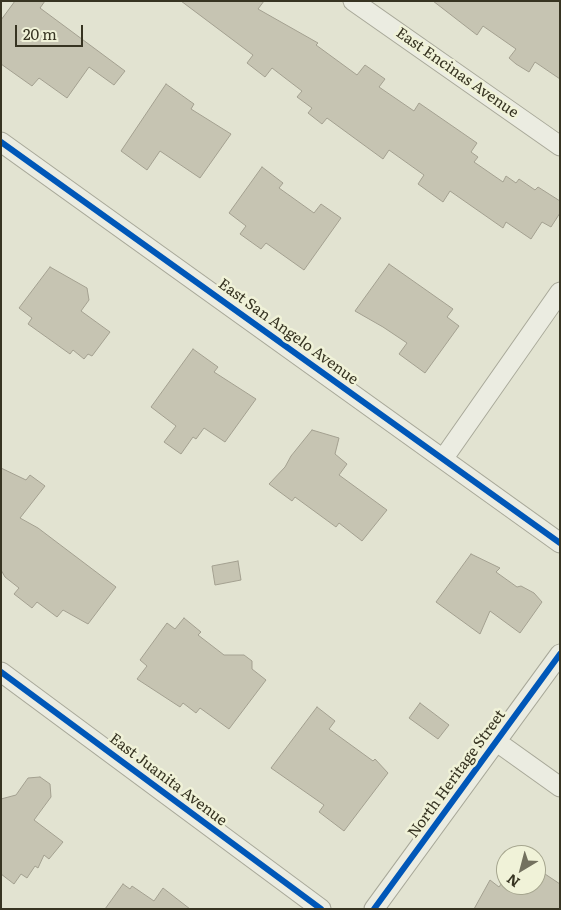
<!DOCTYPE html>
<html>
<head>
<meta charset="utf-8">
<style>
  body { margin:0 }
  #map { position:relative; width:561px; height:910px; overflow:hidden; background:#e2e3d1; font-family:Literata,serif }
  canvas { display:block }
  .frame { position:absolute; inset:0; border:2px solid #373422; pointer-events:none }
  .north { position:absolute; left:496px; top:845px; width:50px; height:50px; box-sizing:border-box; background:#f0f2d8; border:1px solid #a6a68f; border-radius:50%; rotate:217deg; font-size:14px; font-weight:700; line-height:20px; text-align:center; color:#373422 }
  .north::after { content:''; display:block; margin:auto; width:18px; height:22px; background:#73715f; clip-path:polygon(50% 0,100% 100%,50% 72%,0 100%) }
  .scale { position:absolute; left:15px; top:25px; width:68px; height:22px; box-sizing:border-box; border:2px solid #373422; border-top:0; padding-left:6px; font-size:15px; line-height:18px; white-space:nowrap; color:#373422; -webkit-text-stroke:4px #f0f2d8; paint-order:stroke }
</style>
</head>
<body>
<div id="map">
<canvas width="561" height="910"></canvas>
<div class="frame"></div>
<div class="north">N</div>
<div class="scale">20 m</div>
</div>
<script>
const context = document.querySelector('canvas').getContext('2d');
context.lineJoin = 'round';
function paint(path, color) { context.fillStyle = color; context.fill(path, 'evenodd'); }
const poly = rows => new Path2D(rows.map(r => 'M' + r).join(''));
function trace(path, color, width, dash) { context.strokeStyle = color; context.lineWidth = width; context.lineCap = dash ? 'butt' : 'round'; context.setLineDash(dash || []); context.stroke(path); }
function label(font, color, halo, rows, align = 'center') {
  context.font = font + ' Literata,serif'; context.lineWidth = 5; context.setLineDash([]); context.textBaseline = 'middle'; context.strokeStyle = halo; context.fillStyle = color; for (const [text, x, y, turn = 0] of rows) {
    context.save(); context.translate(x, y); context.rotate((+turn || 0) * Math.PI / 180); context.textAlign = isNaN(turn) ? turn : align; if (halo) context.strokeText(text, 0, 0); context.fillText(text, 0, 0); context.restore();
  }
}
const building = poly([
  [15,1,45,1,40,8,125,71,114,85,89,67,67,98,39,78,32,86,1,64,1,20,15,1],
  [181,1,264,1,258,9,318,43,316,45,357,75,365,65,385,79,379,87,414,111,419,103,477,143,471,152,478,157,474,162,503,182,506,176,516,183,519,179,535,190,538,187,560,201,560,213,551,227,542,222,531,239,506,222,503,228,450,191,443,202,418,184,424,175,389,150,383,159,327,118,322,124,308,113,312,108,297,97,302,91,272,68,265,77,247,63,253,55,181,1],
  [433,1,560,1,560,79,535,62,529,72,516,64,509,58,516,49,483,26,477,35,433,1],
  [166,84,194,104,191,109,231,134,200,178,160,151,147,170,121,151,166,84],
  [262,167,283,183,279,188,314,213,321,204,341,218,304,270,266,243,261,249,240,234,246,226,229,213,262,167],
  [389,264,453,309,447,317,459,326,425,373,399,354,407,343,383,327,355,311,389,264],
  [50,267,87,288,89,300,81,311,110,332,92,356,88,354,84,359,73,350,70,354,28,324,32,318,19,308,50,267],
  [193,349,218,367,214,372,256,399,225,442,204,428,196,439,193,437,181,454,164,442,176,426,151,407,193,349],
  [312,430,339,438,335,454,347,464,339,475,387,510,362,541,339,523,336,527,295,497,292,501,269,484,285,467,291,456,312,430],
  [1,468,26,480,30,475,45,486,20,518,38,528,116,587,88,624,63,610,57,617,37,602,32,608,14,594,19,588,5,577,1,570,1,468],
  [471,554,500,568,496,572,517,587,521,586,534,593,542,602,520,633,490,611,480,634,436,602,471,554],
  [238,561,241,580,215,585,212,566,238,561],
  [184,618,201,632,198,635,224,655,244,655,252,661,252,669,266,680,229,729,200,708,196,713,183,703,180,707,137,679,147,666,140,660,167,623,175,629,184,618],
  [420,703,449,725,438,739,409,718,420,703],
  [317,707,335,721,329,729,373,761,375,759,388,773,344,831,319,812,324,805,271,768,317,707],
  [40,777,50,784,51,797,34,820,63,842,49,859,44,855,38,868,35,866,27,878,21,874,14,884,1,874,1,799,16,795,28,778,40,777],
  [536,868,560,884,560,909,474,909,490,880,499,887,506,877,506,885,536,885,536,868],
  [123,884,130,889,132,886,154,901,163,888,190,909,105,909,123,884]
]);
const minor = poly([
  [353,1,560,146],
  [1,142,560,543],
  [443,459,560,292],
  [1,672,321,909],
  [497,742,560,787],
  [374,909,560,654]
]);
const cycleway = poly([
  [1,142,560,543],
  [1,672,321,909],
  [374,909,560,654]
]);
const streetNames = [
  ["East Encinas Avenue",457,73,35],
  ["East San Angelo Avenue",288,332,36],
  ["North Heritage Street",457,774,-54],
  ["East Juanita Avenue",168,780,37]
];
paint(building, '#c6c4b2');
trace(building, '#a3a090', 1);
trace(minor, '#a8a899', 21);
trace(minor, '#ebece1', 19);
trace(cycleway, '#0057b8', 6);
label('15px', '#373422', '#f0f2d8', streetNames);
</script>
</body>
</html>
